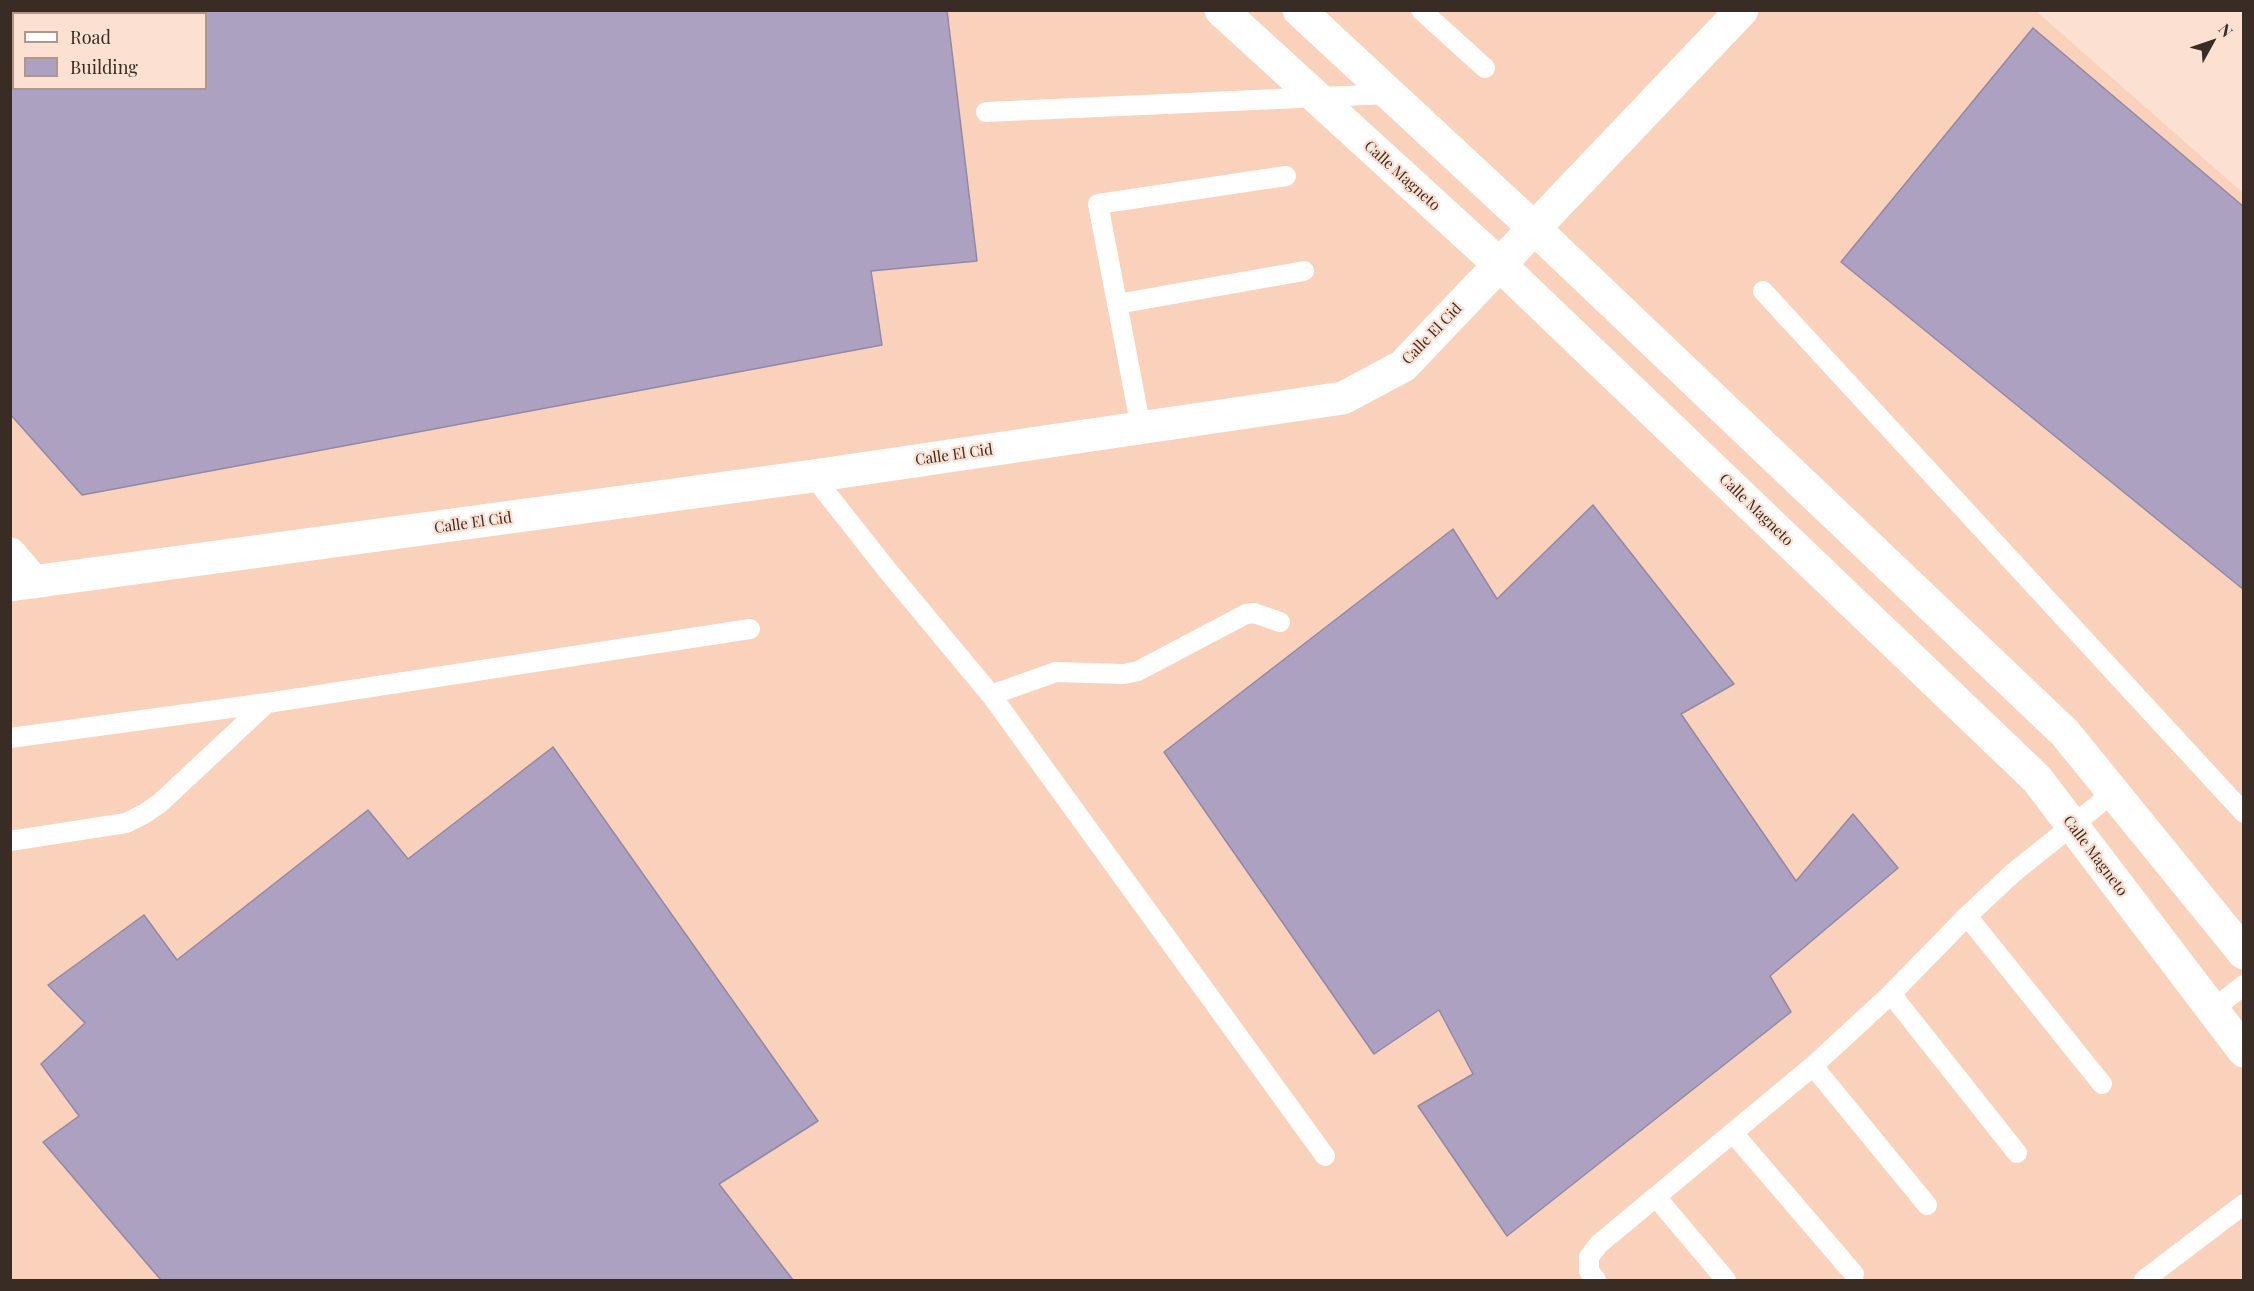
<!DOCTYPE html>
<html>
<head>
<meta charset="utf-8">
<style>
  body { margin:0 }
  #map { position:relative; width:2254px; height:1291px; overflow:hidden; background:#fce0d1; font-family:"Playfair Display",serif }
  canvas { display:block }
  .frame { position:absolute; inset:0; border:12px solid #392c24; pointer-events:none }
  .legend { position:absolute; left:12px; top:12px; width:195px; height:78px; box-sizing:border-box; background:#fce0d1; border:2px solid #ae988c; margin:0; padding:8px 10px; list-style:none; font-size:18px; color:#392c24 }
  .legend li { display:flex; align-items:center; gap:12px; height:30px }
  .legend b { width:30px; border:2px solid #ae988c }
  .north { position:absolute; left:2182px; top:12px; width:60px; height:60px; -webkit-text-stroke:4px #fce0d1; paint-order:stroke; rotate:50deg; font-size:16px; font-weight:700; line-height:24px; text-align:center; color:#392c24 }
  .north::after { content:''; display:block; margin:auto; width:21px; height:27px; background:#392c24; clip-path:polygon(50% 0,100% 100%,50% 72%,0 100%) }
</style>
</head>
<body>
<div id="map">
<canvas width="2254" height="1291"></canvas>
<div class="frame"></div>
<ul class="legend">
<li><b style="height:8px;background:#fff"></b>Road</li>
<li><b style="height:16px;background:#aca1c0"></b>Building</li>
</ul>
<div class="north">N</div>
</div>
<script>
const context = document.querySelector('canvas').getContext('2d');
context.lineJoin = 'round';
function paint(path, color) { context.fillStyle = color; context.fill(path, 'evenodd'); }
const poly = rows => new Path2D(rows.map(r => 'M' + r).join(''));
function trace(path, color, width, dash) { context.strokeStyle = color; context.lineWidth = width; context.lineCap = dash ? 'butt' : 'round'; context.setLineDash(dash || []); context.stroke(path); }
function label(font, color, halo, rows, align = 'center') {
  context.font = font + ' "Playfair Display",serif'; context.lineWidth = 4.5; context.setLineDash([]); context.textBaseline = 'middle'; context.strokeStyle = halo; context.fillStyle = color; for (const [text, x, y, turn = 0] of rows) {
    context.save(); context.translate(x, y); context.rotate((+turn || 0) * Math.PI / 180); context.textAlign = isNaN(turn) ? turn : align; if (halo) context.strokeText(text, 0, 0); context.fillText(text, 0, 0); context.restore();
  }
}
const built = poly([
  [10,11,2036,11,2243,193,2243,1280,11,1280],
  [14,14,206,14,206,88,14,88]
]);
const building = poly([
  [104,10,947,10,977,261,871,271,882,345,82,495,10,414,10,23,14,23,14,88,206,88,206,14,83,14,104,10],
  [2033,28,2244,207,2244,590,1841,262,2033,28],
  [1593,505,1734,684,1681,714,1796,881,1853,814,1898,868,1770,976,1791,1012,1507,1236,1418,1106,1473,1074,1439,1010,1374,1054,1164,752,1453,529,1497,599,1593,505],
  [553,747,818,1121,719,1184,793,1280,161,1280,43,1142,79,1116,41,1064,85,1023,48,985,144,915,177,960,368,810,408,859,553,747]
]);
const lane = poly([
  [1421,10,1485,68],
  [986,112,1389,94],
  [1763,291,2244,813],
  [1117,304,1304,271],
  [1141,428,1098,204,1286,176],
  [813,476,888,571,991,695,1325,1156],
  [991,695,1056,672,1124,674,1138,671,1246,614,1254,613,1280,622],
  [10,738,267,703,750,629],
  [10,841,126,823,144,814,160,803,267,703],
  [1967,916,2102,1084],
  [1891,994,2017,1153],
  [2213,1009,2244,985],
  [1813,1066,1927,1205],
  [1733,1133,1854,1274],
  [1656,1197,1726,1280],
  [1596,1280,1589,1271,1589,1257,1599,1244,1813,1066,1891,994,1967,916,2013,873,2114,792],
  [2144,1280,2244,1204]
]);
const street = poly([
  [10,554,34,582],
  [10,585,813,476,1343,398,1403,366,1742,10]
]);
const secondary = poly([
  [1221,10,1500,265,2037,779,2244,1051],
  [1299,10,1535,229,2065,733,2244,953]
]);
const streetNames = [
  ["Calle Magneto",1402,176,42],
  ["Calle El Cid",1432,334,-46],
  ["Calle El Cid",954,455,-8],
  ["Calle Magneto",1756,510,44],
  ["Calle El Cid",473,523,-8],
  ["Calle Magneto",2095,856,53]
];
paint(built, '#fad1ba');
paint(building, '#aca1c0');
trace(building, '#9388a6', 1.5);
trace(lane, '#fff', 20);
trace(street, '#fff', 33);
trace(secondary, '#fff', 33);
label('15px', '#392c24', '#fce0d1', streetNames);
</script>
</body>
</html>
